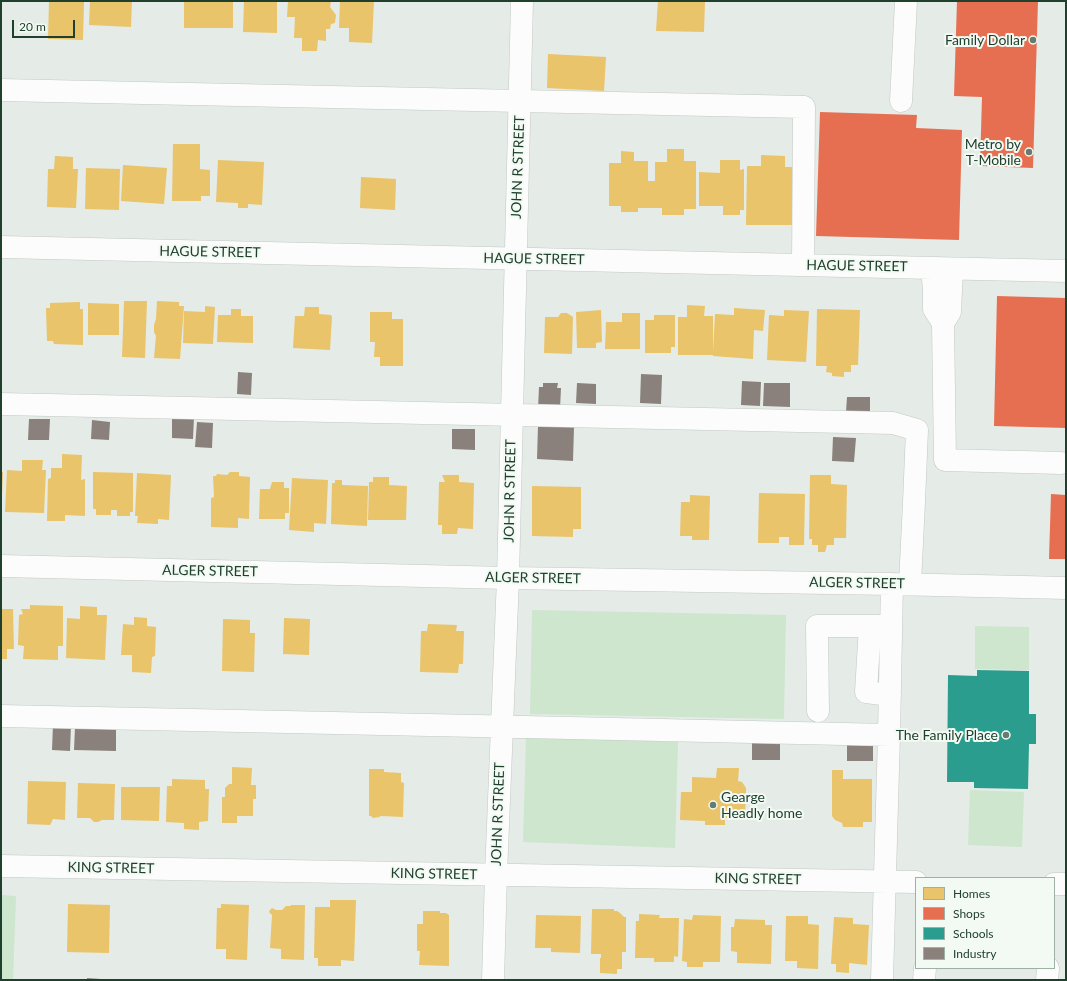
<!DOCTYPE html>
<html>
<head>
<meta charset="utf-8">
<style>
  body { margin:0 }
  #map { position:relative; width:1067px; height:981px; overflow:hidden; background:#e5ebe6; font-family:Lato,sans-serif }
  canvas { display:block }
  .frame { position:absolute; inset:0; border:2px solid #20402e; pointer-events:none }
  .legend { position:absolute; left:915px; top:877px; width:140px; height:92px; box-sizing:border-box; background:#f3faf4; border:1px solid #9fb0a5; margin:0; padding:5px 7px; list-style:none; font-size:12px; color:#20402e }
  .legend li { display:flex; align-items:center; gap:8px; height:20px }
  .legend b { width:20px; border:1px solid #9fb0a5 }
  .scale { position:absolute; left:12px; top:20px; width:63px; height:18px; box-sizing:border-box; border:2px solid #20402e; border-top:0; padding-left:5px; font-size:12px; line-height:14px; white-space:nowrap; color:#20402e; -webkit-text-stroke:3px #f3faf4; paint-order:stroke }
</style>
</head>
<body>
<div id="map">
<canvas width="1067" height="981"></canvas>
<div class="frame"></div>
<ul class="legend">
<li><b style="height:11px;background:#e9c46a"></b>Homes</li>
<li><b style="height:11px;background:#e76f51"></b>Shops</li>
<li><b style="height:11px;background:#2a9d8f"></b>Schools</li>
<li><b style="height:11px;background:#8a817c"></b>Industry</li>
</ul>
<div class="scale">20 m</div>
</div>
<script>
const context = document.querySelector('canvas').getContext('2d');
context.lineJoin = 'round';
function paint(path, color) { context.fillStyle = color; context.fill(path, 'evenodd'); }
const poly = rows => new Path2D(rows.map(r => 'M' + r).join(''));
function trace(path, color, width, dash) { context.strokeStyle = color; context.lineWidth = width; context.lineCap = dash ? 'butt' : 'round'; context.setLineDash(dash || []); context.stroke(path); }
function label(font, color, halo, rows, align = 'center') {
  context.font = font + ' Lato,sans-serif'; context.lineWidth = 4; context.setLineDash([]); context.textBaseline = 'middle'; context.strokeStyle = halo; context.fillStyle = color; for (const [text, x, y, turn = 0] of rows) {
    context.save(); context.translate(x, y); context.rotate((+turn || 0) * Math.PI / 180); context.textAlign = isNaN(turn) ? turn : align; if (halo) context.strokeText(text, 0, 0); context.fillText(text, 0, 0); context.restore();
  }
}
const green = poly([
  [532,610,786,615,784,719,530,714],
  [975,626,1029,627,1029,670,975,669],
  [526,737,678,742,675,848,523,842],
  [970,790,1024,792,1022,847,968,845],
  [1,895,16,896,13,980,1,980]
]);
const homes = poly([
  [49,1,84,1,83,40,48,39],
  [90,1,132,1,131,27,89,25],
  [184,1,233,1,233,28,184,28],
  [244,1,277,1,277,33,243,32],
  [288,1,331,1,330,7,336,15,335,23,331,24,330,29,326,29,326,41,318,40,317,51,302,51,302,38,294,38,295,17,287,17],
  [340,1,374,1,372,43,349,42,349,28,339,28],
  [658,1,705,1,704,32,656,31],
  [548,54,606,57,604,91,547,88],
  [173,144,200,144,200,169,210,170,210,196,201,196,201,201,172,201],
  [667,149,684,149,684,161,696,161,696,209,684,209,684,215,662,215,662,208,638,208,638,212,621,212,621,206,609,206,609,163,621,163,621,151,634,152,634,161,648,161,648,181,655,181,655,162,667,162],
  [761,155,785,156,785,167,800,167,799,225,746,225,747,166,761,166],
  [55,156,73,157,73,169,78,169,76,208,47,207,48,169,54,169],
  [218,160,264,162,262,205,248,204,248,208,238,208,238,203,216,202],
  [720,160,740,160,740,170,744,169,744,210,740,210,740,215,723,215,723,206,699,206,699,172,720,173],
  [123,165,167,168,164,204,121,201],
  [86,168,120,169,119,210,85,209],
  [361,177,396,179,395,210,360,208],
  [124,301,147,301,145,358,122,357],
  [157,301,179,302,179,306,184,306,180,359,154,358,156,336,154,332,154,325,156,319],
  [80,302,80,309,83,309,83,345,54,344,53,341,47,341,46,308,50,308,50,303],
  [88,303,119,304,119,335,88,335],
  [687,305,705,306,704,316,713,316,713,352,715,314,734,315,734,308,765,310,763,331,754,330,753,359,713,356,713,355,678,355,678,317,687,317],
  [205,306,215,307,213,344,183,343,184,311,205,312],
  [305,307,319,307,319,314,331,315,332,317,330,350,293,348,295,316,304,316],
  [231,309,241,309,241,316,253,316,253,343,217,342,218,315,231,315],
  [817,309,860,310,858,365,851,365,851,372,844,372,844,377,832,376,832,373,826,372,827,366,816,366],
  [601,310,602,342,596,343,596,348,577,348,576,312],
  [784,310,809,311,806,362,767,360,769,315,784,316],
  [370,312,392,312,392,319,403,319,403,366,380,366,380,357,374,357,375,342,370,342],
  [561,313,567,313,573,317,572,354,544,353,545,317,558,317],
  [622,313,640,313,640,349,605,349,606,322,622,322],
  [654,315,675,315,675,347,671,347,671,353,645,353,645,320,654,320],
  [62,454,82,455,81,480,85,479,85,516,65,515,65,521,47,521,48,479,51,478,51,468,62,468],
  [22,460,43,460,42,470,46,470,44,513,5,512,7,470,22,471],
  [1,472,3,472,2,496,1,496],
  [93,472,133,473,133,512,130,512,130,516,117,516,117,510,111,510,111,515,96,515,96,509,93,509],
  [230,472,239,472,239,476,250,477,249,519,238,518,238,528,211,527,211,498,214,497,213,476,216,476,217,474,227,475],
  [137,473,171,475,169,520,158,519,158,524,137,523,138,516,135,516],
  [442,475,459,475,459,482,474,483,473,529,458,528,457,534,442,534,442,525,438,525,439,482,445,482],
  [810,475,831,475,831,484,847,485,846,538,834,538,834,545,827,545,825,552,818,552,818,545,812,545,812,539,809,539],
  [373,477,389,477,389,485,407,486,406,520,368,520,369,482,373,482],
  [292,478,328,480,326,524,314,523,314,532,289,530],
  [335,480,342,480,342,485,368,486,367,526,331,524,332,483,335,483],
  [272,482,284,482,284,488,289,488,289,513,285,513,285,519,259,519,260,489,270,489],
  [532,486,581,487,581,529,573,529,573,537,532,536],
  [759,493,805,494,804,545,789,545,789,537,779,537,779,543,758,543],
  [690,495,710,496,709,540,692,540,692,536,680,536,681,502,690,502],
  [30,605,63,606,63,646,58,646,58,660,23,659,24,646,18,645,19,615,23,614,21,609,30,609],
  [80,606,97,607,97,615,107,615,105,660,66,658,67,618,80,619],
  [1,609,13,609,14,649,7,649,7,659,1,659],
  [134,617,147,618,147,626,156,627,155,656,152,657,151,673,132,672,132,655,121,655,123,624,134,625],
  [284,618,310,619,309,655,283,654],
  [223,619,250,620,250,633,255,633,254,672,222,671],
  [428,624,457,625,456,631,464,631,463,664,459,664,458,673,420,672,421,631,427,631],
  [232,767,252,768,251,785,256,785,256,799,253,799,253,816,237,816,237,823,222,823,222,797,225,797,225,788,229,784,232,784],
  [717,768,739,768,738,781,742,782,746,788,745,818,725,818,725,825,705,825,705,821,680,820,681,792,692,792,692,777,716,778],
  [369,769,384,769,384,772,401,773,401,782,404,783,403,817,381,816,379,817,373,818,371,816,369,816],
  [832,770,843,770,843,779,872,779,872,822,863,822,863,827,843,827,842,823,835,820,832,816],
  [172,779,205,780,205,789,209,789,208,821,199,822,199,830,184,829,184,823,166,822,167,786,172,786],
  [28,781,66,782,65,820,53,819,50,825,27,824],
  [78,783,115,784,114,820,102,820,98,822,94,822,90,818,77,818],
  [121,787,160,787,159,821,121,820],
  [330,900,356,900,354,961,341,960,341,966,318,966,318,958,314,958,315,907,330,907],
  [68,904,110,905,109,953,67,952],
  [221,904,249,905,247,960,226,959,226,949,216,949,217,908,221,908],
  [291,905,305,905,304,960,281,959,281,949,270,948,272,915,269,912,270,910,272,908,276,910,282,910,286,906,291,906],
  [592,909,614,909,614,911,617,911,620,913,624,917,626,917,626,952,622,952,622,969,617,969,617,974,600,973,600,958,601,958,601,954,591,954],
  [423,911,440,911,440,913,446,913,449,915,449,966,419,965,420,951,417,951,417,924,423,924],
  [639,914,660,915,659,918,679,918,678,957,674,956,674,962,654,962,654,958,635,958,636,921,639,921],
  [536,915,581,916,580,953,551,952,551,948,535,948],
  [693,915,721,916,720,962,703,962,703,967,687,967,687,962,682,961,684,919,692,920],
  [786,916,808,916,808,924,819,925,818,969,797,968,797,961,785,961],
  [834,917,853,918,853,924,869,925,867,965,849,963,849,973,836,972,836,964,831,964],
  [735,919,765,920,765,925,772,925,771,964,737,963,737,952,731,951,731,927,734,927]
]);
const shops = poly([
  [957,1,1038,1,1033,168,980,166,982,97,954,96],
  [820,112,917,115,916,128,962,130,959,240,816,236],
  [997,296,1066,298,1066,428,994,426],
  [1051,494,1066,495,1066,559,1049,559]
]);
const schools = poly([
  [977,670,1029,671,1029,714,1036,714,1036,744,1029,744,1028,789,974,788,974,782,947,782,948,675,977,676]
]);
const industry = poly([
  [238,372,252,373,251,395,237,394],
  [641,374,662,375,661,404,640,403],
  [742,381,761,382,760,406,741,405],
  [543,383,558,383,557,388,561,388,560,409,538,409,539,387,543,387],
  [577,383,596,384,596,404,576,403],
  [764,383,790,383,790,407,763,406],
  [847,397,870,397,870,413,846,412],
  [172,417,194,417,193,439,172,438],
  [29,419,50,419,49,440,28,440],
  [92,420,110,422,109,440,91,439],
  [197,422,213,423,212,448,195,447],
  [538,426,574,427,573,461,537,459],
  [452,429,475,429,475,450,452,449],
  [833,437,856,438,854,462,832,461],
  [53,724,71,725,70,751,52,750],
  [75,727,116,728,116,751,74,750],
  [847,741,873,741,873,761,847,761],
  [752,742,780,742,780,760,752,760],
  [87,978,101,979,101,980,87,980]
]);
const minor = poly([
  [1,90,804,107,803,265],
  [901,101,906,1],
  [1,247,1066,271],
  [932,268,934,290,934,309,943,323,950,312,952,269],
  [943,323,945,460,1061,463],
  [1,404,893,423,917,430,914,502,910,584],
  [1,566,508,578,892,584,1066,588],
  [870,626,866,692,890,695],
  [818,711,817,626,891,626],
  [1,716,524,727,889,735],
  [1,866,916,882],
  [1054,884,1066,884],
  [493,980,496,875,508,578,522,1],
  [882,980,889,735,892,584],
  [924,980,925,968],
  [1047,980,1048,968]
]);
const markers = [
  [1033,40,4,"#657c6e"],
  [1029,152,4,"#657c6e"],
  [1006,735,4,"#657c6e"],
  [713,805,4,"#657c6e"]
];
const poiNames = [
  ["Family Dollar",1025,40],
  ["Metro by",1021,144],
  ["T-Mobile",1021,160],
  ["The Family Place",998,735],
  ["Gearge",721,797,"left"],
  ["Headly home",721,813,"left"]
];
const streetNames = [
  ["JOHN R STREET",518,167,-88],
  ["HAGUE STREET",210,252,1],
  ["HAGUE STREET",534,259,1],
  ["HAGUE STREET",857,266,1],
  ["JOHN R STREET",510,491,-89],
  ["ALGER STREET",210,571,1],
  ["ALGER STREET",533,578,1],
  ["ALGER STREET",857,583,1],
  ["JOHN R STREET",498,814,-88],
  ["KING STREET",111,868,1],
  ["KING STREET",434,874,1],
  ["KING STREET",758,879,1]
];
paint(green, '#cde6cd');
paint(homes, '#e9c46a');
paint(shops, '#e76f51');
paint(schools, '#2a9d8f');
paint(industry, '#8a817c');
trace(minor, '#c2c8c3', 23);
trace(minor, '#fbfcfb', 22);
for (const [x, y, r, color] of markers) { const dot = new Path2D(); dot.arc(x, y, r, 0, 2 * Math.PI); context.fillStyle = color; context.fill(dot); trace(dot, '#f3faf4', 1.5); }
label('14px', '#20402e', '#f3faf4', poiNames, 'right');
label('14px', '#20402e', '#f3faf4', streetNames);
</script>
</body>
</html>
